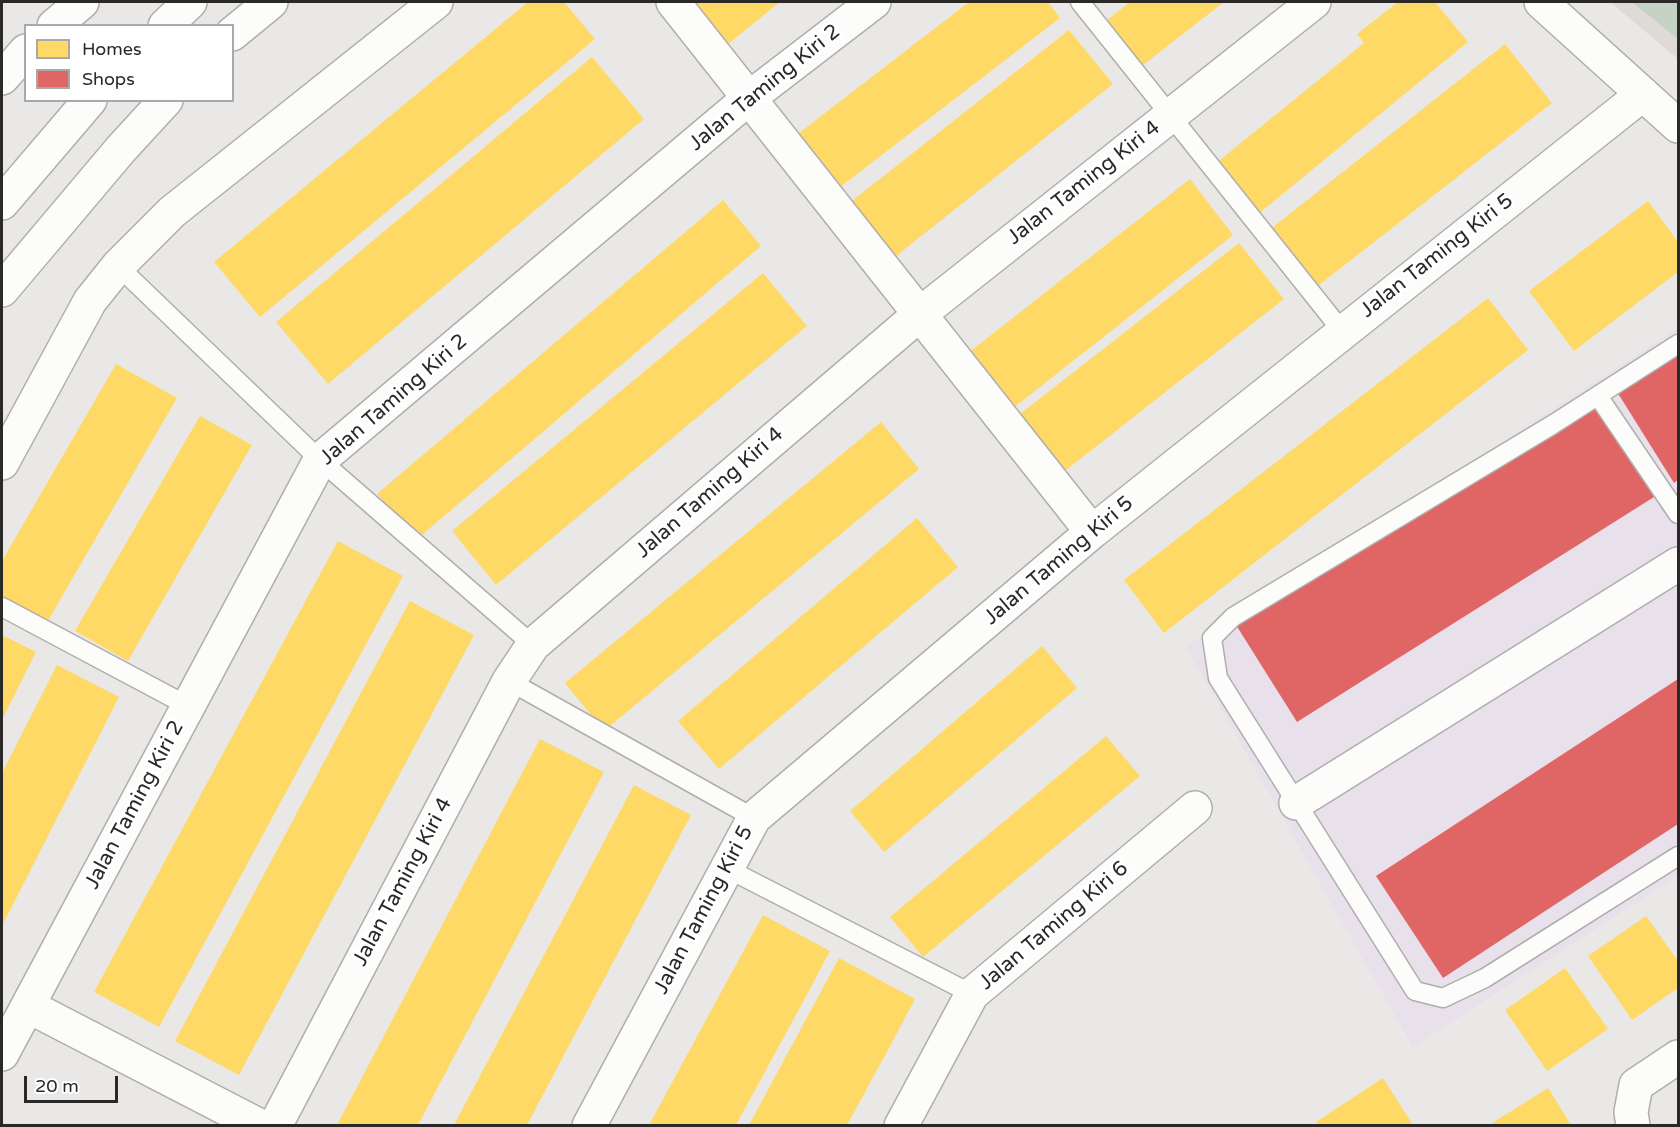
<!DOCTYPE html>
<html>
<head>
<meta charset="utf-8">
<style>
  body { margin:0 }
  #map { position:relative; width:1680px; height:1127px; overflow:hidden; background:#eae8e6; font-family:"Varela Round",sans-serif }
  canvas { display:block }
  .frame { position:absolute; inset:0; border:3px solid #2a2928; pointer-events:none }
  .legend { position:absolute; left:24px; top:24px; width:210px; height:78px; box-sizing:border-box; background:#fff; border:2px solid #aaa9a9; margin:0; padding:8px 10px; list-style:none; font-size:18px; color:#2a2928 }
  .legend li { display:flex; align-items:center; gap:12px; height:30px }
  .legend b { width:30px; border:2px solid #aaa9a9 }
  .scale { position:absolute; left:24px; top:1076px; width:94px; height:27px; box-sizing:border-box; border:3px solid #2a2928; border-top:0; padding-left:8px; font-size:18px; line-height:21px; white-space:nowrap; color:#2a2928; -webkit-text-stroke:4px #fff; paint-order:stroke }
</style>
</head>
<body>
<div id="map">
<canvas width="1680" height="1127"></canvas>
<div class="frame"></div>
<ul class="legend">
<li><b style="height:16px;background:#ffd966"></b>Homes</li>
<li><b style="height:16px;background:#e06666"></b>Shops</li>
</ul>
<div class="scale">20 m</div>
</div>
<script>
const context = document.querySelector('canvas').getContext('2d');
context.lineJoin = 'round';
function paint(path, color) { context.fillStyle = color; context.fill(path, 'evenodd'); }
const poly = rows => new Path2D(rows.map(r => 'M' + r).join(''));
function trace(path, color, width, dash) { context.strokeStyle = color; context.lineWidth = width; context.lineCap = dash ? 'butt' : 'round'; context.setLineDash(dash || []); context.stroke(path); }
function label(font, color, halo, rows, align = 'center') {
  context.font = font + ' "Varela Round",sans-serif'; context.lineWidth = 6; context.setLineDash([]); context.textBaseline = 'middle'; context.strokeStyle = halo; context.fillStyle = color; for (const [text, x, y, turn = 0] of rows) {
    context.save(); context.translate(x, y); context.rotate((+turn || 0) * Math.PI / 180); context.textAlign = isNaN(turn) ? turn : align; if (halo) context.strokeText(text, 0, 0); context.fillText(text, 0, 0); context.restore();
  }
}
const commercial = poly([
  [1678,328,1678,876,1413,1047,1186,647]
]);
const built = poly([
  [1610,2,1678,2,1678,59]
]);
const green = poly([
  [1632,2,1678,2,1678,39]
]);
const homes = poly([
  [528,2,564,2,595,39,260,317,214,262],
  [684,2,780,2,722,49],
  [969,2,1048,2,1060,18,831,194,790,140],
  [1130,2,1224,2,1138,69,1102,24],
  [1398,2,1435,2,1468,42,1257,215,1215,164,1364,43,1357,34],
  [1069,30,1113,84,886,264,843,208],
  [1505,44,1552,103,1314,289,1268,231],
  [592,57,644,119,328,384,276,322],
  [1190,179,1233,235,1007,413,963,357],
  [723,200,761,246,416,540,377,494],
  [1648,201,1678,242,1678,272,1574,351,1529,291],
  [1239,243,1284,299,1056,478,1011,421],
  [763,273,807,326,496,585,452,531],
  [1488,298,1528,350,1164,633,1124,580],
  [116,364,177,398,45,626,2,601,2,561],
  [200,416,252,445,128,661,75,631],
  [881,422,919,469,604,731,565,683],
  [917,518,958,567,719,769,678,721],
  [338,541,403,576,159,1027,94,992],
  [410,601,474,635,239,1075,175,1041],
  [2,635,36,652,2,720],
  [1042,646,1077,688,884,852,850,811],
  [57,665,119,697,2,926,2,773],
  [1106,736,1140,776,923,957,890,917],
  [540,739,604,772,418,1125,337,1125],
  [634,785,691,815,527,1125,454,1125],
  [763,915,830,951,803,1002,736,1125,649,1125],
  [1646,916,1678,961,1678,988,1632,1020,1588,956],
  [839,958,915,999,888,1050,847,1125,749,1125],
  [1565,968,1608,1029,1547,1071,1505,1010],
  [1383,1078,1413,1125,1318,1125,1316,1122],
  [1548,1088,1571,1125,1489,1125]
]);
const shops = poly([
  [1678,346,1678,480,1674,483,1614,387],
  [1594,400,1654,497,1297,722,1236,625],
  [1678,679,1678,824,1443,978,1376,876]
]);
const lane = poly([
  [1080,2,1342,331],
  [118,266,320,460,533,645],
  [1678,344,1552,425,1233,617,1212,638,1218,678,1415,991,1443,998,1485,978,1678,856],
  [1598,396,1678,514],
  [2,607,188,706],
  [509,681,754,818],
  [726,868,972,994]
]);
const street = poly([
  [673,2,1092,532],
  [1541,2,1678,126],
  [54,26,82,2],
  [2,78,26,51],
  [2,463,90,301,118,266,172,212,436,2],
  [1296,803,1678,564],
  [28,1006,260,1126],
  [2,1054,320,460,749,98,874,2],
  [275,1126,509,681,533,645,920,314,1314,2],
  [589,1126,754,818,1092,532,1643,94],
  [901,1126,972,994,1195,808],
  [1633,1126,1631,1112,1636,1085,1678,1057]
]);
const highway = poly([
  [165,26,190,2],
  [232,34,271,2],
  [2,203,90,100],
  [2,290,121,149,166,100]
]);
const streetNames = [
  ["Jalan Taming Kiri 2",765,88,-39],
  ["Jalan Taming Kiri 4",1084,183,-38],
  ["Jalan Taming Kiri 5",1437,256,-38],
  ["Jalan Taming Kiri 2",394,400,-41],
  ["Jalan Taming Kiri 4",710,493,-41],
  ["Jalan Taming Kiri 5",1059,561,-40],
  ["Jalan Taming Kiri 2",135,805,-62],
  ["Jalan Taming Kiri 4",403,882,-62],
  ["Jalan Taming Kiri 5",704,910,-62],
  ["Jalan Taming Kiri 6",1054,926,-40]
];
paint(commercial, '#e8e0ea');
paint(built, '#dfdad5');
paint(green, '#c4d3c4');
paint(homes, '#ffd966');
paint(shops, '#e06666');
trace(lane, '#b0aead', 21);
trace(street, '#b0aead', 36);
trace(highway, '#b0aead', 36);
trace(lane, '#fcfcfb', 18);
trace(street, '#fcfcfb', 33);
trace(highway, '#fcfcfb', 33);
label('21px', '#2a2928', '#fff', streetNames);
</script>
</body>
</html>
